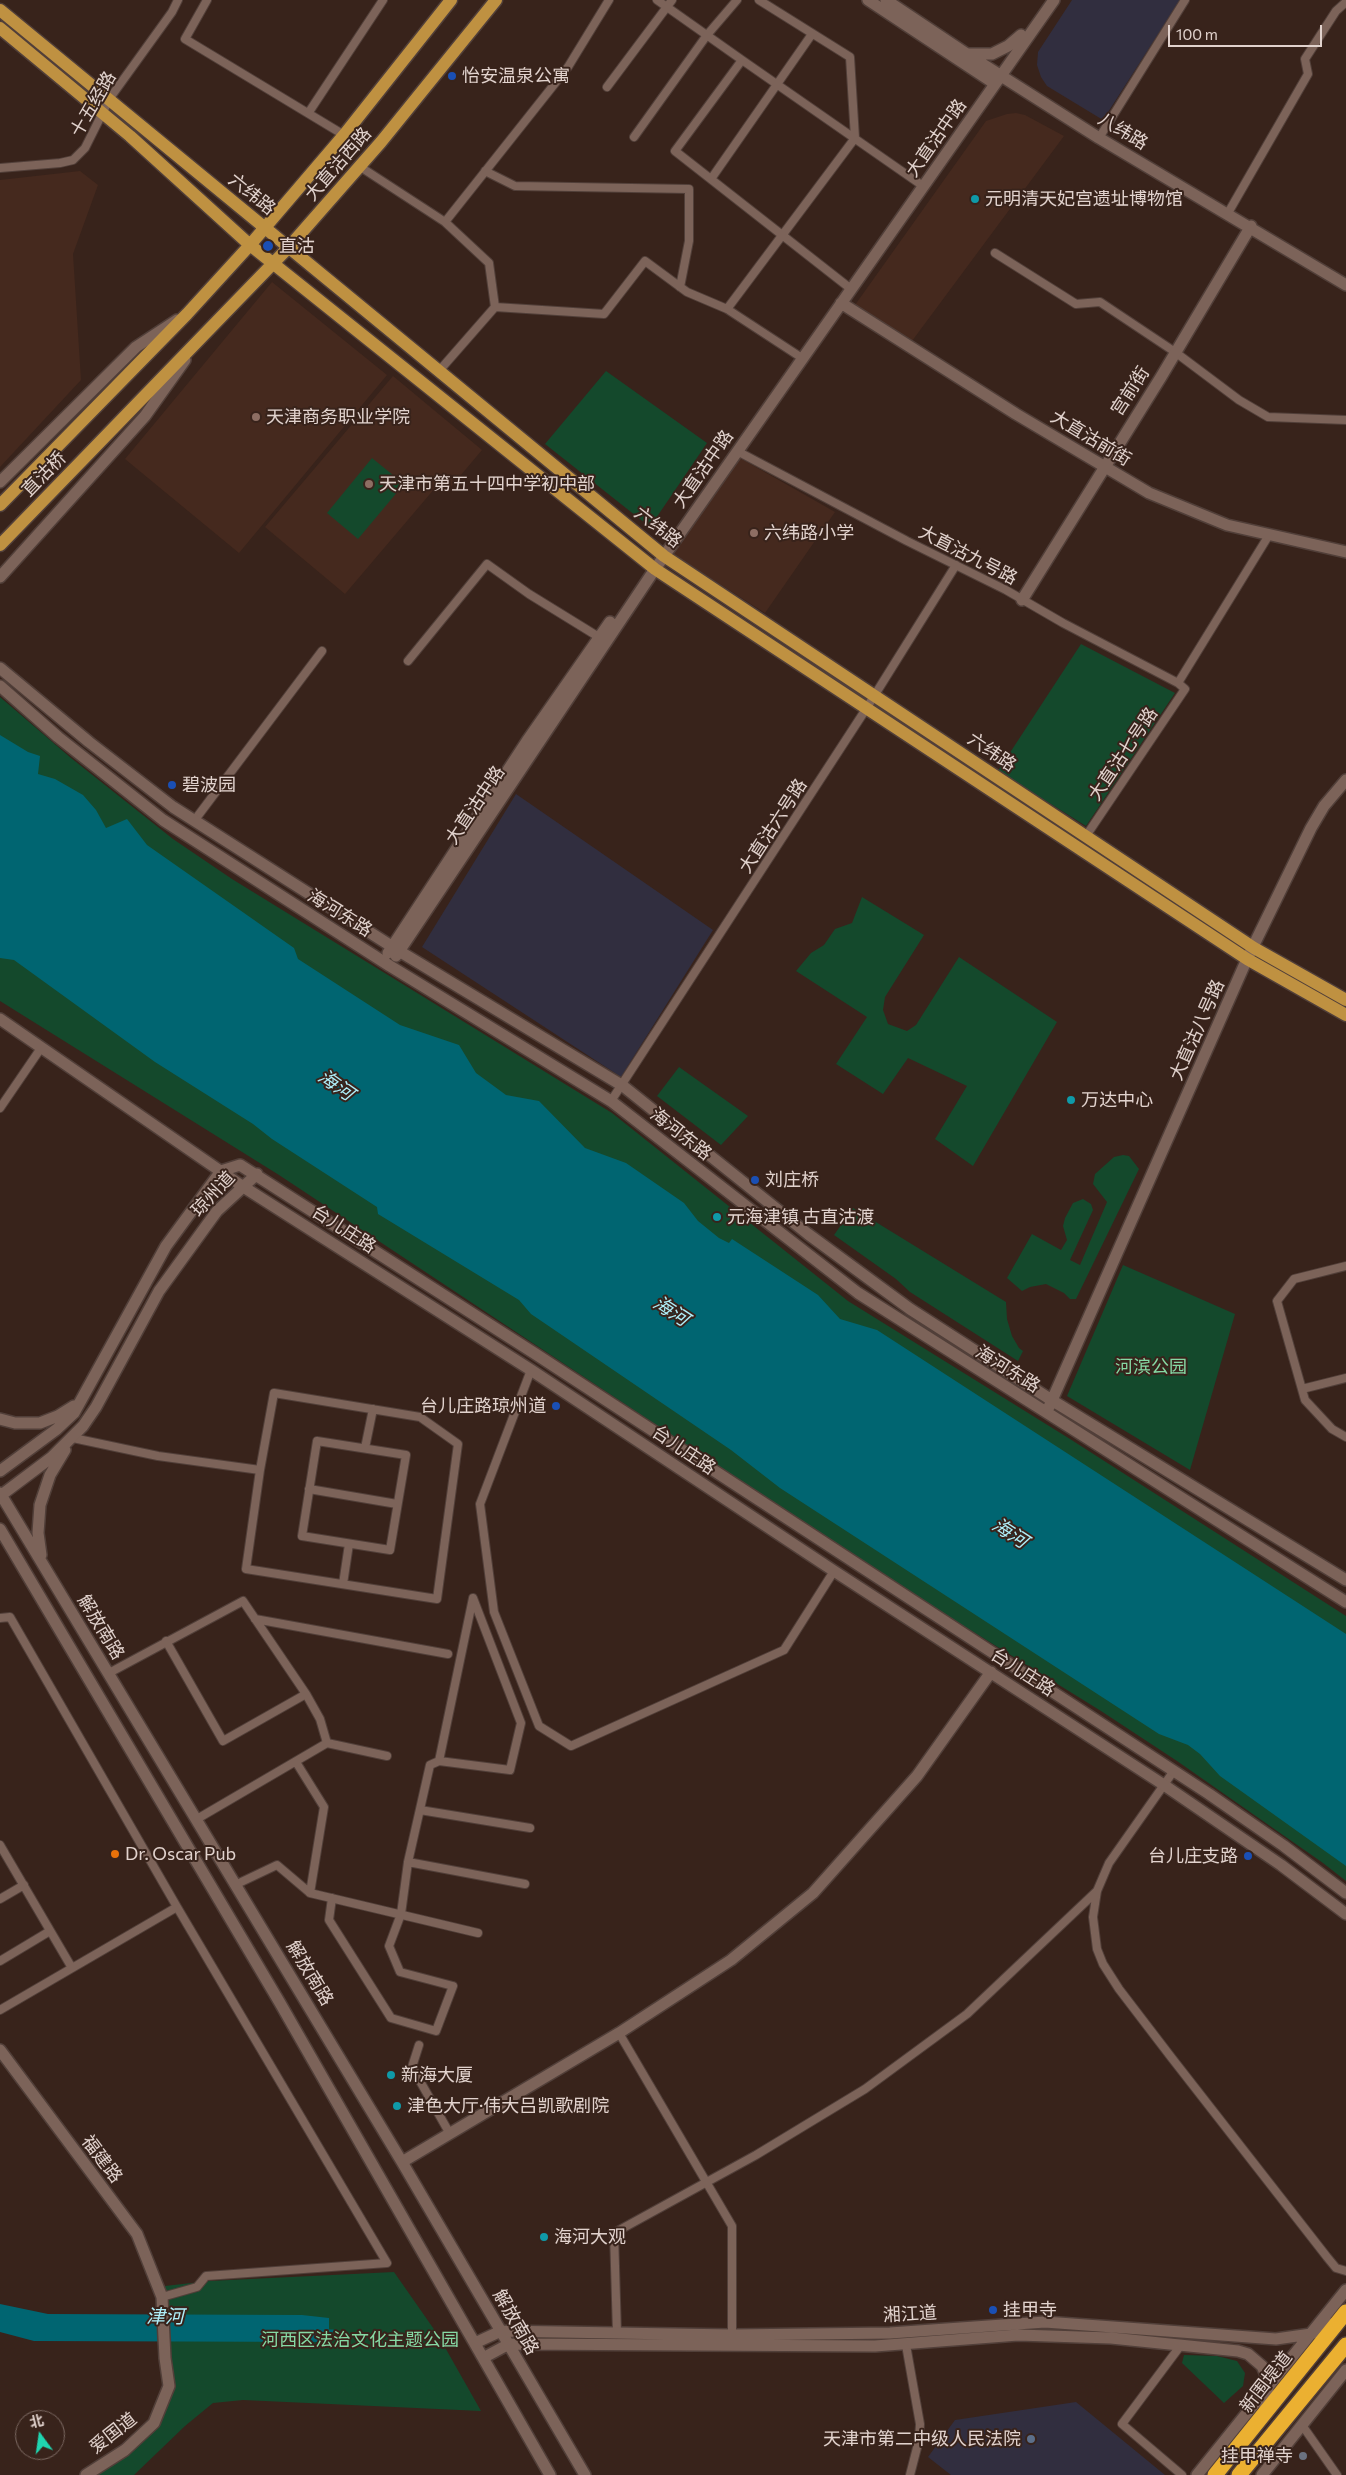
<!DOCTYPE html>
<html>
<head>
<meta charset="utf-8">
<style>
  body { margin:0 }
  #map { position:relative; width:1346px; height:2475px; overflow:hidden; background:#38231b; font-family:Commissioner,"Noto Sans SC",sans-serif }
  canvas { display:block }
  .north { position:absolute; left:15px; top:2410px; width:50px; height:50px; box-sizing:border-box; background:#38231b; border:1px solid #7c6962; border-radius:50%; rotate:346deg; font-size:14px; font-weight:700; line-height:20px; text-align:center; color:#e1d2cd }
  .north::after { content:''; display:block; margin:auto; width:18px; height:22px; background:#1fd5b0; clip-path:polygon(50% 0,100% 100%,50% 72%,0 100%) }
  .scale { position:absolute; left:1168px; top:25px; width:154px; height:22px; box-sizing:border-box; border:2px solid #e1d2cd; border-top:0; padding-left:6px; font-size:15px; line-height:18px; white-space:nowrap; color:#e1d2cd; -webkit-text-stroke:4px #38231b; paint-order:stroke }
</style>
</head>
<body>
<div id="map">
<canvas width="1346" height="2475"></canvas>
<div class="north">北</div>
<div class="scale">100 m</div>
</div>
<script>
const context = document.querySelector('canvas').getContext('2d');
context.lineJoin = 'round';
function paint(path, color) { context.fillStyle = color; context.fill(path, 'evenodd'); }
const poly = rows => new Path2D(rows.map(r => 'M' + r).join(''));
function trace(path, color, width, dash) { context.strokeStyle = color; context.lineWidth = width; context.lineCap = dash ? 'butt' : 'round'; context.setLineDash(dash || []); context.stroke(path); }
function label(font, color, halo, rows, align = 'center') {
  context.font = font + ' Commissioner,"Noto Sans SC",sans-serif'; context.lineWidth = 4; context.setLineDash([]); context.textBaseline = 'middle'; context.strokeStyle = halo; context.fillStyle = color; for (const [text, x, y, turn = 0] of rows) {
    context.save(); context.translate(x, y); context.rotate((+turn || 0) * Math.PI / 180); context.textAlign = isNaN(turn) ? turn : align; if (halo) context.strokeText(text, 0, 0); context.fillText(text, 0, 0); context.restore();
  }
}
const commercial = poly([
  [1072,0,1180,0,1103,120,1047,86,1041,77,1037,65,1038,52],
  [516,794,713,930,621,1077,422,947],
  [1076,2402,1165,2475,951,2475,928,2457,955,2420]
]);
const built = poly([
  [1016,113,1025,115,1064,136,912,341,855,305,986,121,1007,114],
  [80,171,98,185,73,254,81,380,0,467,0,180],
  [272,282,387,375,239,553,125,459],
  [393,376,482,450,450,488,441,481,345,594,265,527],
  [740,458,835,512,765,613,673,554]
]);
const green = poly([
  [606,371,707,443,650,527,545,444],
  [372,458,404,484,358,539,327,513],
  [1081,644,1175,693,1086,826,998,771],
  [0,697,71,758,173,839,232,879,612,1113,848,1301,1070,1439,1346,1616,1346,1881,1323,1863,1177,1761,1101,1711,904,1589,279,1175,0,1001],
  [862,897,924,935,885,997,883,1010,888,1024,907,1031,916,1025,959,957,1057,1022,973,1166,935,1139,967,1086,908,1058,883,1094,836,1064,867,1017,796,971,811,953,824,945,835,929,852,923],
  [679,1067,748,1116,721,1145,657,1096],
  [1123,1155,1129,1156,1139,1169,1076,1299,1070,1299,1064,1293,1046,1284,1030,1287,1022,1291,1007,1278,1032,1234,1061,1250,1067,1240,1063,1226,1065,1218,1073,1203,1083,1199,1091,1204,1093,1210,1070,1260,1080,1265,1107,1202,1093,1184,1095,1174,1114,1157],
  [853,1208,1006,1302,1007,1319,1012,1336,1019,1348,1023,1351,1018,1361,910,1292,896,1279,834,1235],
  [1123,1265,1235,1314,1190,1470,1067,1396],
  [394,2272,438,2335,481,2411,243,2400,213,2403,185,2426,134,2475,93,2475,162,2414,173,2387,165,2286,209,2281],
  [1184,2355,1217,2356,1237,2361,1245,2373,1243,2386,1224,2403,1182,2363]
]);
const water = poly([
  [0,735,28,752,40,756,38,774,55,779,83,795,96,810,106,828,127,819,147,845,294,948,298,959,400,1025,459,1045,476,1073,506,1095,539,1101,585,1148,626,1163,684,1203,698,1221,719,1238,729,1243,732,1239,818,1295,840,1319,877,1330,1346,1634,1346,1866,1220,1776,1200,1754,1188,1745,1159,1734,780,1488,731,1450,531,1314,519,1300,378,1214,377,1207,272,1139,253,1124,155,1062,14,960,0,958],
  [0,2304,48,2314,302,2315,329,2318,329,2342,34,2341,0,2332]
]);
const stream = poly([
  [325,2331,333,2331]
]);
const street = poly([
  [207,0,185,39,344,135],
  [657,0,742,60,675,151,851,289],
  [742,60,923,186],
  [607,87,672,0],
  [309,112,383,0],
  [634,137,707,35,737,0],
  [1099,138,1185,0],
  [359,166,445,222,489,263,495,307],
  [0,168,60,163,73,160,85,148,110,98,172,12,178,0],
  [485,171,515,186,689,189,689,241,680,287],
  [711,179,812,34],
  [1228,213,1308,74,1305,59,1336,11,1346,2],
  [445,222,568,67,609,0],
  [995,253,1076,304,1100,302,1175,352,1239,400,1268,417,1346,420],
  [727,309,855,138,850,57,759,0],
  [439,371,495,307,604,314,645,261,687,292,727,309,802,358],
  [737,451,907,541,1006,590,1063,623,1178,683,1185,689,1086,836],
  [408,661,487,564,529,594,602,639],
  [1178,683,1269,535],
  [194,821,322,651],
  [611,1101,866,709,956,565],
  [0,1108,41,1048],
  [1346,1266,1294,1279,1277,1301,1305,1400,1332,1429,1346,1437],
  [531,1370,480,1504,494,1612,539,1726,571,1746,784,1650,834,1571],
  [1302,1389,1346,1378],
  [73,1438,158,1456,260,1470,246,1569,437,1599,458,1444,420,1417,274,1393,260,1470],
  [317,1441,406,1455,390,1550,302,1536,317,1441],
  [365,1448,373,1409],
  [309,1489,397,1504],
  [343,1584,349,1544],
  [0,1618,10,1617,177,1907,387,2263,206,2276,197,2287,162,2297],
  [255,1619,448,1654],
  [166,1641,223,1741,306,1694],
  [109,1673,243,1601,306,1694,320,1719,327,1743,197,1819],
  [327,1743,387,1756],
  [296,1762,324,1807,310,1893],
  [1173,1772,1109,1863,1097,1891,1093,1917,1097,1949,1103,1964,1119,1989,1171,2057,1327,2257,1336,2268,1346,2271],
  [420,1810,530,1828],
  [0,1845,72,1968],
  [408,1862,525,1884],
  [237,1884,277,1865,310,1893,478,1933],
  [332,1898,329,1920,391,2018,436,2031,453,1986,400,1972,389,1946,401,1914,408,1862,430,1765,439,1761,473,1598,521,1723,510,1770,439,1761],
  [0,1899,24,1885],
  [0,1961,50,1931],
  [0,2010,177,1907],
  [619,2033,732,2226,732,2335],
  [419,2045,412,2067,450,2134],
  [617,2333,614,2233,756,2155,865,2089,967,2014,1097,1891],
  [906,2345,920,2424,919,2440,910,2475],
  [1181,2345,1122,2424,1182,2475],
  [1302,2425,1337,2475]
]);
const secondary = poly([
  [868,0,995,84],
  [886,0,973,58,1099,138,1346,285],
  [969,54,992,54,1008,46,1021,35],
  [841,303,1016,414,1149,493,1227,525,1346,552],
  [0,482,136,347,177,320],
  [0,577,145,416,185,360],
  [1022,600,1161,377,1251,226],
  [0,668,89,742,173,807,399,951,623,1086,808,1234,910,1309,1053,1401,1346,1580],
  [0,686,58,737,163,820,390,966,611,1101,858,1293,1346,1602],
  [388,953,527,741,610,622],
  [396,956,655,569,1054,0],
  [0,1019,242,1186,531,1370,834,1571,1164,1785,1281,1865,1346,1914],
  [1049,1407,1247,959,1311,828,1324,806,1346,780],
  [0,1419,15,1423,40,1423,58,1416,74,1406],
  [0,1471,57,1429,74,1413,166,1246,221,1171,240,1165,534,1353,1209,1794,1284,1846,1346,1893],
  [0,1493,402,2162,585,2475],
  [0,1496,52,1457,83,1426,96,1407,159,1291,217,1211,257,1174],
  [0,1529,280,2003,550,2475],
  [41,1555,38,1533,40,1505,50,1475,65,1450],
  [0,2050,137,2234,162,2297,165,2358,169,2386,154,2423,125,2450,86,2475],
  [402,2162,619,2033,731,1960,813,1893,917,1776,991,1672],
  [475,2343,501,2331,732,2335,890,2333,1045,2322,1276,2339,1311,2334,1334,2323],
  [483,2358,509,2344,875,2346,1018,2335,1111,2338,1238,2351,1248,2354,1262,2366,1265,2373,1268,2388,1264,2413],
  [1197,2475,1346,2290],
  [1262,2475,1346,2370]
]);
const primary = poly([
  [0,10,664,556,1254,948,1346,1000],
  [0,28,130,136,250,245,655,569,1247,959,1346,1015],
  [0,505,187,314,250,245,344,135,451,0],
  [0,545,288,248,381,142,496,0]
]);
const highway = poly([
  [1215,2475,1346,2312],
  [1239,2475,1346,2345]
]);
const markers = [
  [452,76,5,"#1a4fb4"],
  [975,199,5,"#0f9aa8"],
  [268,246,6,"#1a4fb4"],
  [256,417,5,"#8d6e63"],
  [369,484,5,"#8d6e63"],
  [754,533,5,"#8d6e63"],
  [172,785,5,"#1a4fb4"],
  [1071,1100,5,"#0f9aa8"],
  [755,1180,5,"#1a4fb4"],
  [717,1217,5,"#0f9aa8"],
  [556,1406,5,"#1a4fb4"],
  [115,1854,5,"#e8710a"],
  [1248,1856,5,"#1a4fb4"],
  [391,2075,5,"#0f9aa8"],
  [397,2106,5,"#0f9aa8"],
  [544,2237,5,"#0f9aa8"],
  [993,2310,5,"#1a4fb4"],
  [1031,2439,5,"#5c6f8a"],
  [1303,2456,5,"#6b7280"]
];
const poiNames = [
  ["怡安温泉公寓",462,76],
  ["元明清天妃宫遗址博物馆",985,199],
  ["直沽",279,246],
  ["天津商务职业学院",266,417],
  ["天津市第五十四中学初中部",379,484],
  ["六纬路小学",764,533],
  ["碧波园",182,785],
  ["万达中心",1081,1100],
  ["刘庄桥",765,1180],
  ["元海津镇 古直沽渡",727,1217],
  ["台儿庄路琼州道",546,1406,"right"],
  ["Dr. Oscar Pub",125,1854],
  ["台儿庄支路",1238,1856,"right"],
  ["新海大厦",401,2075],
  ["津色大厅·伟大吕凯歌剧院",407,2106],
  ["海河大观",554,2237],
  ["挂甲寺",1003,2310],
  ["天津市第二中级人民法院",1021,2439,"right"],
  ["挂甲禅寺",1293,2456,"right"]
];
const streetNames = [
  ["十五经路",93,104,-60],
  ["八纬路",1123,131,31],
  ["大直沽中路",936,138,-55],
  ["大直沽西路",338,164,-49],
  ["六纬路",252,194,39],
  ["宫前街",1130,391,-57],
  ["大直沽前街",1091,438,31],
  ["大直沽中路",703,469,-55],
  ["直沽桥",44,474,-46],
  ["六纬路",658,527,38],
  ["大直沽九号路",968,555,27],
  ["六纬路",992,752,34],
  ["大直沽七号路",1123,754,-56],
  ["大直沽中路",475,805,-56],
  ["大直沽六号路",773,826,-57],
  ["海河东路",340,913,32],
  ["大直沽八号路",1197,1030,-66],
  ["海河东路",681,1134,38],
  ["琼州道",213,1194,-47],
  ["台儿庄路",344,1229,33],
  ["海河东路",1008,1369,32],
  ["台儿庄路",684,1450,34],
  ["解放南路",101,1627,59],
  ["台儿庄路",1023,1672,33],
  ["解放南路",310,1973,59],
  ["福建路",102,2159,53],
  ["湘江道",910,2314,-3],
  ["解放南路",516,2322,60],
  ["新围堤道",1266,2382,-52],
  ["爱国道",113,2433,-38]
];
const parkNames = [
  ["河滨公园",1151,1367],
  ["河西区法治文化主题公园",360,2340]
];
const waterNames = [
  ["海河",336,1085,35],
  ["海河",671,1311,33],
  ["海河",1010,1533,33],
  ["津河",165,2317]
];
paint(commercial, '#312e3f');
paint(built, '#45291e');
paint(green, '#14492c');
paint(water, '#006571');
trace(stream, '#006571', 3);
trace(street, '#513f39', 10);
trace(secondary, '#513f39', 14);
trace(primary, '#513f39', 15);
trace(highway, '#513f39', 18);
trace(street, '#7c6359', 8);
trace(secondary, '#7c6359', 11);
trace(primary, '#bf9141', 12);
trace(highway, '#ebb031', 15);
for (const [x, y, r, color] of markers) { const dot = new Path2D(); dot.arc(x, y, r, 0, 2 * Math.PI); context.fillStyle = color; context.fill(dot); trace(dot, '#38231b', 2); }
label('18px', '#e1d2cd', '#38231b', poiNames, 'left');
label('18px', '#e1d2cd', '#38231b', streetNames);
label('18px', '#86d9a4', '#38231b', parkNames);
label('italic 19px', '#aff0fa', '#38231b', waterNames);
</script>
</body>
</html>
